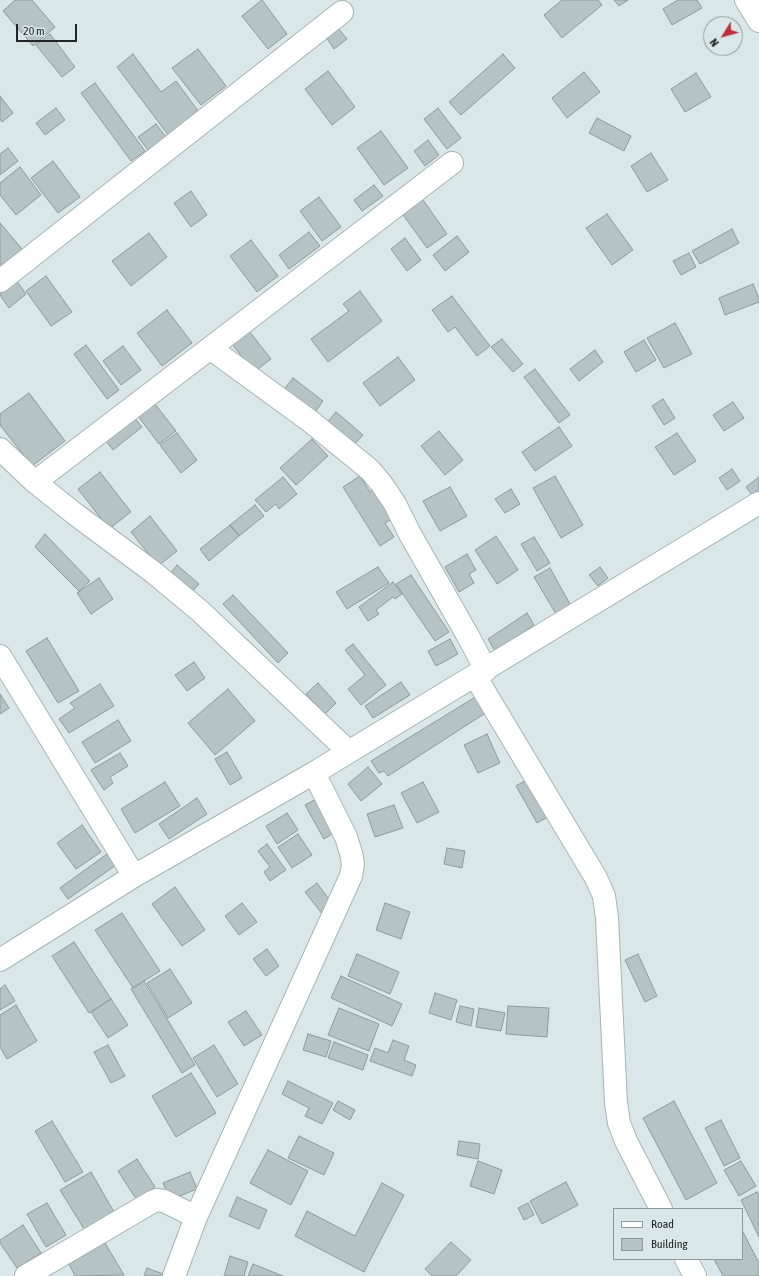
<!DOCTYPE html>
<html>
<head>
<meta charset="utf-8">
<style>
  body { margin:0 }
  #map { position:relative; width:759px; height:1276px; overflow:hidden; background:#d9e7e8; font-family:"Asap Condensed",sans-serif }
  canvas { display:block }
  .legend { position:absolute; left:613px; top:1208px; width:130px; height:52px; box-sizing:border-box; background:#d9e7e8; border:1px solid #8f999a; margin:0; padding:5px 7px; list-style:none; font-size:12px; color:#202526 }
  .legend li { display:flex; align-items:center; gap:8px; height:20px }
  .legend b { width:20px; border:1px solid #8f999a }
  .north { position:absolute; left:703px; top:16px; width:40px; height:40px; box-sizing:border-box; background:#d9e7e8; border:1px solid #8f999a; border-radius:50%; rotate:233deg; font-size:11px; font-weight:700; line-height:16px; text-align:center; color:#202526 }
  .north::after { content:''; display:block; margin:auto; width:14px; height:18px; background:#bf2f39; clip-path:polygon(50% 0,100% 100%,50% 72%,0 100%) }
  .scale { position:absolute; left:16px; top:24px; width:61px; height:18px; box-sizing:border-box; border:2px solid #202526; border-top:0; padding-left:5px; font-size:12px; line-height:14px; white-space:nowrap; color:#202526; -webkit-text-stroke:3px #d9e7e8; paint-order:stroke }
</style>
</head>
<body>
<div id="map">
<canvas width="759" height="1276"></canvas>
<ul class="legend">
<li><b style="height:5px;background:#fff"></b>Road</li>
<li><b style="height:11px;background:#b6c3c4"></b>Building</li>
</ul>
<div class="north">N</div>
<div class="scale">20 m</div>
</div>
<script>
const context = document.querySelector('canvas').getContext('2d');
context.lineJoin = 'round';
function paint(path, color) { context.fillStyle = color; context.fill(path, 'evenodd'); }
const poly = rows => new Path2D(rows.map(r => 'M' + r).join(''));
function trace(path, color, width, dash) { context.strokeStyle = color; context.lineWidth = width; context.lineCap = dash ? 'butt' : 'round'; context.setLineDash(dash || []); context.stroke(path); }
const building = poly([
  [15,0,32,0,55,27,33,46,3,11,15,0],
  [262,0,287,34,268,49,242,16,262,0],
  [562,0,598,0,602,5,562,38,544,15,562,0],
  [614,0,628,0,619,6,614,0],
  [678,0,697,0,702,8,672,25,663,9,678,0],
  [338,28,347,39,334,49,326,37,338,28],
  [50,34,75,67,62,77,36,45,50,34],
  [198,49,226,86,201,105,172,68,198,49],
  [133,54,161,92,176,81,199,112,169,136,117,67,133,54],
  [503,54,515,68,461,115,449,102,503,54],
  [328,71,355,107,332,125,305,89,328,71],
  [584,72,600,92,567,118,552,98,584,72],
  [696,73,711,97,685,112,671,89,696,73],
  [95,83,145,151,131,161,81,93,95,83],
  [0,96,13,113,2,122,0,119,0,96],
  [56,108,65,120,45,135,36,123,56,108],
  [438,108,461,138,447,149,424,119,438,108],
  [597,118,631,136,624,151,589,133,597,118],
  [156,124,166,137,148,150,138,137,156,124],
  [381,131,408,168,384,185,357,148,381,131],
  [428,140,439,155,425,166,414,151,428,140],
  [8,148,18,161,0,175,0,154,8,148],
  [651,153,668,180,647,192,631,166,651,153],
  [53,161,80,197,58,213,31,178,53,161],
  [20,167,41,195,16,215,0,195,0,183,20,167],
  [374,185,383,196,362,211,354,200,374,185],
  [191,191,207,215,191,227,174,203,191,191],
  [319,197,341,227,322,241,300,211,319,197],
  [421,197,447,234,427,248,401,212,421,197],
  [607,214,633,250,612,265,586,228,607,214],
  [0,223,22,249,0,267,0,223],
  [732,229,739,243,700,264,692,251,732,229],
  [309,232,320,246,289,269,279,255,309,232],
  [149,233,167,257,131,286,112,261,149,233],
  [457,236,469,252,445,271,433,255,457,236],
  [405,238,421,260,407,271,391,249,405,238],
  [251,240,278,276,257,292,230,256,251,240],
  [689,253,696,267,681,275,673,261,689,253],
  [46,276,72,312,51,326,26,291,46,276],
  [16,280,26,294,9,308,0,295,0,292,16,280],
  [753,284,759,298,759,302,725,315,719,298,753,284],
  [360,291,382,321,328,362,311,339,349,311,343,304,360,291],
  [452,296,490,346,477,356,455,327,448,332,432,310,452,296],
  [167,310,192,343,162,366,137,333,167,310],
  [675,323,692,354,664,368,647,338,675,323],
  [249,331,271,359,254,372,232,344,249,331],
  [502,339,523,364,513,372,491,347,502,339],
  [644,340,656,360,636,372,624,352,644,340],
  [86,345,119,390,107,399,74,354,86,345],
  [123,346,141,370,121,385,103,361,123,346],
  [595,350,603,362,579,381,570,369,595,350],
  [398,357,415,380,380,406,363,383,398,357],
  [535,369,570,415,559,423,524,377,535,369],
  [293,378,323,401,313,415,282,392,293,378],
  [29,393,65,441,32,466,0,425,0,414,29,393],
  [151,399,176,431,159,444,135,412,151,399],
  [663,399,675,418,664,425,652,406,663,399],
  [733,402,744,418,724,431,713,415,733,402],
  [336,412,363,435,352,447,325,425,336,412],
  [132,415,142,427,113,450,103,437,132,415],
  [559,427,572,446,535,471,522,452,559,427],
  [439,431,463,460,445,475,421,446,439,431],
  [177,433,197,460,181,473,160,445,177,433],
  [677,433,696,461,674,475,655,447,677,433],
  [312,439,328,456,296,485,280,468,312,439],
  [732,469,740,481,727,490,719,478,732,469],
  [100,472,131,512,109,529,78,489,100,472],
  [360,476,370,492,380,486,398,515,385,523,394,537,380,546,343,487,360,476],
  [555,476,583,525,561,538,533,488,555,476],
  [283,477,297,494,279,509,276,504,266,512,255,500,283,477],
  [759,477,759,489,752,495,746,487,759,477],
  [450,487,467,516,440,531,423,501,450,487],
  [511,489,520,504,505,513,495,499,511,489],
  [255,505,264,516,239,536,230,525,255,505],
  [150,516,177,551,158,566,131,532,150,516],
  [230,525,239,536,209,561,200,549,230,525],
  [45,534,90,581,79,591,35,547,45,534],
  [496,536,518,570,497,584,475,550,496,536],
  [534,537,550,563,537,571,521,544,534,537],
  [467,554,476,570,469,574,474,583,459,592,445,567,467,554],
  [177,565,199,584,189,595,168,576,177,565],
  [378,567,389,583,347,609,336,592,378,567],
  [600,567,608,578,598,586,589,575,600,567],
  [550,568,571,606,556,614,534,577,550,568],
  [411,575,449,632,435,641,396,584,411,575],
  [99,578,113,599,91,614,77,593,99,578],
  [393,582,402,594,395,599,393,597,376,610,379,614,368,621,359,607,393,582],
  [233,595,288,653,278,663,223,604,233,595],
  [527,613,534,625,495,651,488,639,527,613],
  [47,638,79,691,58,703,26,651,47,638],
  [450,639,458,654,436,666,428,651,450,639],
  [353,644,386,685,361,705,348,689,365,675,345,650,353,644],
  [194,662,205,678,187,691,175,675,194,662],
  [401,682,410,695,373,718,365,706,401,682],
  [318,683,336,703,325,714,306,694,318,683],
  [100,684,114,706,69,733,59,719,75,708,70,703,100,684],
  [228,689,255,721,215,755,188,723,228,689],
  [0,694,9,708,0,714,0,694],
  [477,696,487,712,388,776,384,771,379,773,371,761,477,696],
  [118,720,131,741,95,763,82,742,118,720],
  [487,734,500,763,478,773,464,745,487,734],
  [227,752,242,778,230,785,215,759,227,752],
  [120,753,128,766,110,777,113,783,104,790,91,770,120,753],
  [368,767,382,784,361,801,348,784,368,767],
  [531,777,552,815,537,823,516,786,531,777],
  [165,782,180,806,135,833,121,809,165,782],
  [423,782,439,812,417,823,401,793,423,782],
  [197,798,207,814,169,839,159,824,197,798],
  [318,798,337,831,324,839,305,805,318,798],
  [394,805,403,828,375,837,367,814,394,805],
  [287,813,298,830,277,844,266,826,287,813],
  [82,825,101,852,76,869,57,843,82,825],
  [298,834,312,855,292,868,278,847,298,834],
  [267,844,286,870,270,881,264,872,270,867,258,851,267,844],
  [447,848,465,851,462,868,444,864,447,848],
  [107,854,116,865,68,899,60,888,107,854],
  [317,883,334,906,323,915,305,892,317,883],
  [175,887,205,930,182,946,152,904,175,887],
  [242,903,257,922,239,935,225,916,242,903],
  [385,903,410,912,401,939,376,930,385,903],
  [122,913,160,971,133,988,95,930,122,913],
  [74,942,111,999,89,1013,52,956,74,942],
  [267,949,279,966,266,976,253,959,267,949],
  [357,954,399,972,390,994,348,976,357,954],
  [638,954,657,996,645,1002,625,960,638,954],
  [170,969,192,1003,168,1018,147,983,170,969],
  [341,976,402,1004,392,1026,331,998,341,976],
  [144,981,195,1065,182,1073,131,989,144,981],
  [5,985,15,1001,0,1010,0,989,5,985],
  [435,993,457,1000,451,1020,429,1013,435,993],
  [111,999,128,1025,108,1038,91,1012,111,999],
  [16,1005,37,1041,7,1059,0,1047,0,1015,16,1005],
  [460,1006,474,1009,471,1026,456,1022,460,1006],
  [508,1006,549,1008,547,1037,506,1034,508,1006],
  [339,1008,379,1024,369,1051,328,1035,339,1008],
  [479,1008,505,1013,501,1031,476,1027,479,1008],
  [246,1011,262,1035,244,1046,228,1022,246,1011],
  [308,1034,331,1041,326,1057,303,1050,308,1034],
  [393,1040,409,1046,404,1060,416,1065,412,1076,370,1061,375,1048,388,1053,393,1040],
  [334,1042,368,1055,363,1070,328,1058,334,1042],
  [108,1045,125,1076,111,1083,94,1052,108,1045],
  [214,1045,238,1084,217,1097,193,1058,214,1045],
  [191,1073,216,1113,176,1137,152,1096,191,1073],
  [288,1081,333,1103,322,1124,305,1116,309,1108,282,1094,288,1081],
  [338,1101,355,1110,350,1120,333,1110,338,1101],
  [674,1101,717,1183,686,1200,643,1118,674,1101],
  [721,1120,740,1158,724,1166,705,1128,721,1120],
  [52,1121,83,1172,65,1182,35,1131,52,1121],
  [299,1136,334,1153,324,1175,288,1158,299,1136],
  [459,1141,480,1144,478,1159,457,1155,459,1141],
  [268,1150,308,1171,291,1205,250,1183,268,1150],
  [137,1159,155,1187,136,1199,118,1171,137,1159],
  [478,1161,502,1170,494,1194,470,1186,478,1161],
  [741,1161,756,1186,739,1196,724,1170,741,1161],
  [91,1172,114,1212,84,1229,60,1190,91,1172],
  [190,1172,197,1189,170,1200,163,1183,190,1172],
  [566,1182,578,1205,542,1224,530,1201,566,1182],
  [382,1183,404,1195,364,1272,295,1236,307,1211,355,1236,382,1183],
  [757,1192,759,1196,759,1237,741,1200,757,1192],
  [237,1197,267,1210,259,1229,229,1216,237,1197],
  [47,1203,66,1235,46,1247,27,1214,47,1203],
  [528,1203,534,1215,524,1220,518,1208,528,1203],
  [23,1225,41,1253,17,1268,0,1243,0,1240,23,1225],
  [742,1230,759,1263,759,1276,723,1276,714,1259,742,1259,742,1230],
  [451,1242,471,1260,456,1276,432,1276,425,1269,451,1242],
  [105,1243,124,1275,75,1276,69,1264,105,1243],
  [230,1256,248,1262,244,1276,224,1276,230,1256],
  [253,1264,283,1276,248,1276,253,1264],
  [147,1268,163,1274,162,1276,144,1276,147,1268]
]);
const minor = poly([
  [0,281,342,12],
  [210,348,310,421,370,470,381,483,395,504,410,534,468,636,486,670],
  [0,449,35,482,75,514,153,572,200,611,348,751],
  [35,482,452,163],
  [0,656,134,876],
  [475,676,596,878,604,896,607,918,616,1103,619,1123,626,1141,661,1209],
  [0,960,134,876,314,773,759,503],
  [686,1259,695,1276],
  [26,1276,152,1202,157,1200,164,1201,196,1217],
  [174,1276,196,1217,351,876,353,864,351,853,346,837,314,773]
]);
const major = poly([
  [746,0,759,21]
]);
paint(building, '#b6c3c4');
trace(building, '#8d9a9b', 1);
trace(minor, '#a7b4b5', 24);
trace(major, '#a7b4b5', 24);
trace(minor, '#fff', 22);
trace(major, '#fff', 22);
</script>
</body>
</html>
